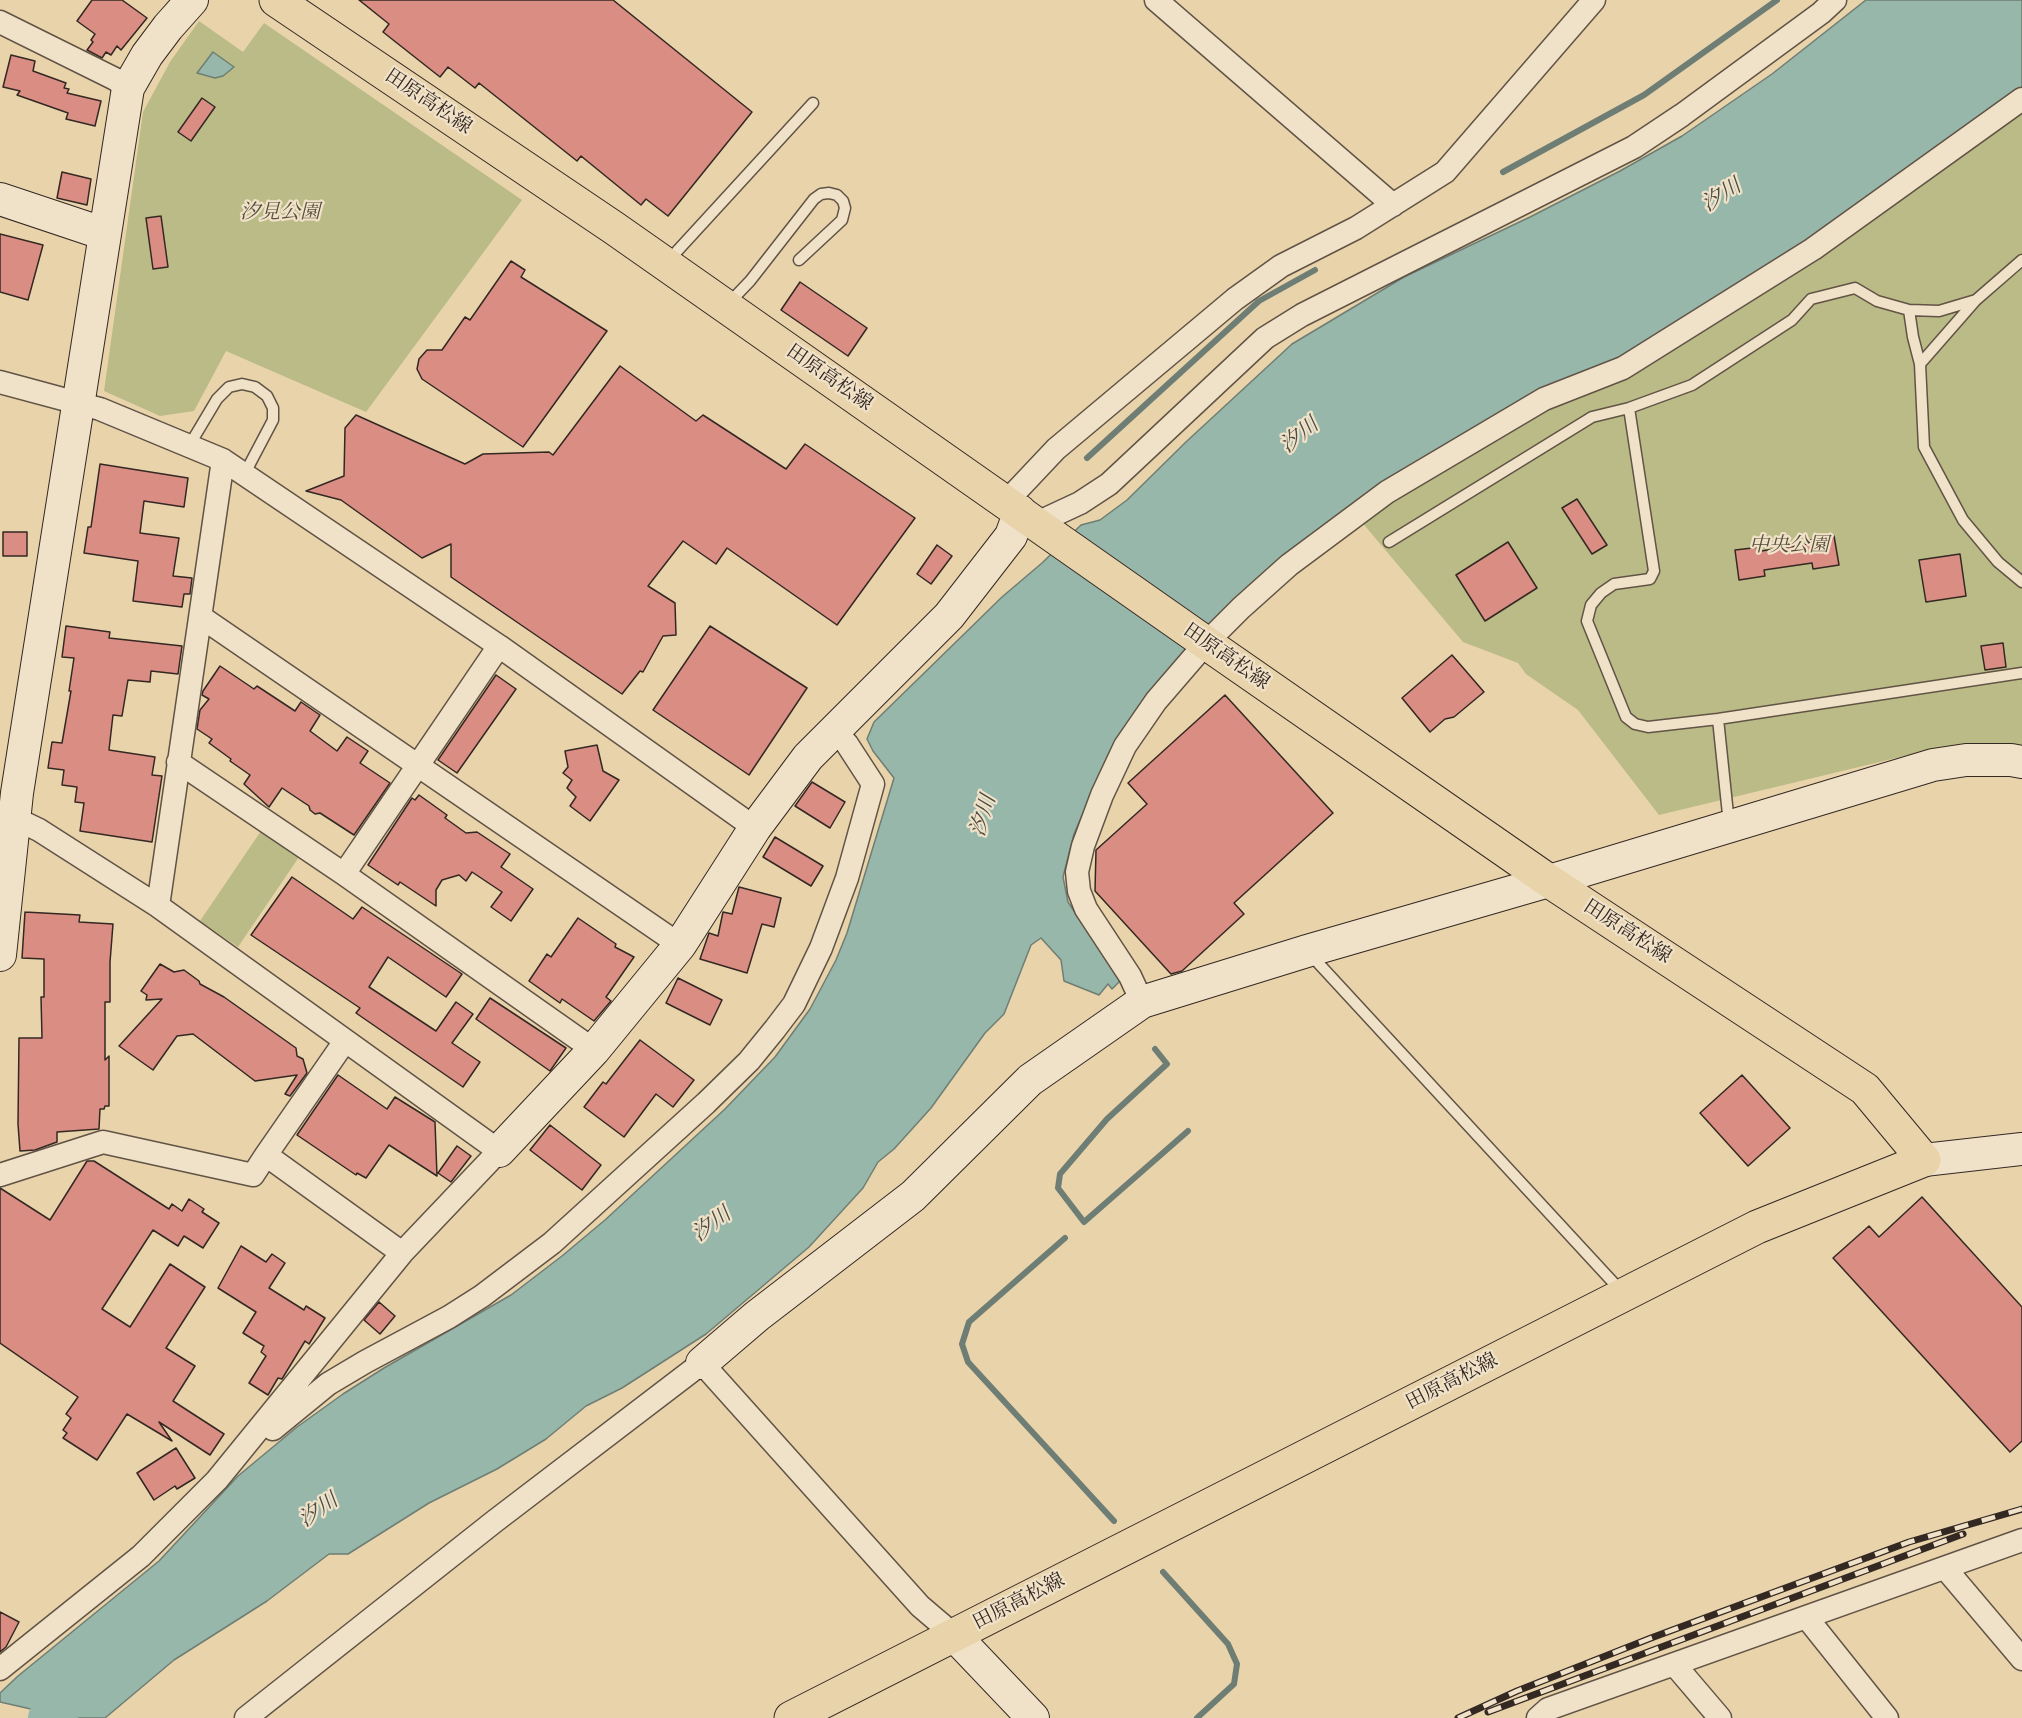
<!DOCTYPE html>
<html>
<head>
<meta charset="utf-8">
<style>
  body { margin:0 }
  canvas { display:block; background:#e8d3ab }
</style>
</head>
<body>
<canvas width="2022" height="1718"></canvas>
<script>
const context = document.querySelector('canvas').getContext('2d');
context.lineJoin = 'round';
function paint(path, color) { context.fillStyle = color; context.fill(path, 'evenodd'); }
const poly = rows => new Path2D(rows.map(r => 'M' + r).join(''));
function trace(path, color, width, dash) { context.strokeStyle = color; context.lineWidth = width; context.lineCap = dash ? 'butt' : 'round'; context.setLineDash(dash || []); context.stroke(path); }
function label(font, color, halo, rows, align = 'center') {
  context.font = font + ' "Gentium Book Plus","Noto Serif JP",serif'; context.lineWidth = 4.5; context.setLineDash([]); context.textBaseline = 'middle'; context.strokeStyle = halo; context.fillStyle = color; for (const [text, x, y, turn = 0] of rows) {
    context.save(); context.translate(x, y); context.rotate((+turn || 0) * Math.PI / 180); context.textAlign = isNaN(turn) ? turn : align; if (halo) context.strokeText(text, 0, 0); context.fillText(text, 0, 0); context.restore();
  }
}
const green = poly([
  [199,21,243,52,264,23,522,200,366,412,226,351,194,411,160,416,104,391,143,112,170,62],
  [2022,109,2022,748,1985,744,1942,747,1659,815,1578,710,1526,674,1518,663,1463,642,1360,520],
  [263,828,301,854,238,947,200,921]
]);
const water = poly([
  [1866,0,2022,0,2022,87,1811,242,1273,569,1100,774,1074,834,1063,877,1068,902,1120,981,1112,989,1108,984,1099,995,1064,981,1061,960,1041,938,1031,945,1004,1014,985,1033,931,1108,894,1149,878,1162,863,1188,809,1247,706,1334,622,1388,586,1406,546,1439,497,1469,429,1503,348,1554,329,1554,267,1601,174,1660,105,1718,70,1718,0,1702,0,1693,18,1676,159,1561,238,1476,297,1427,343,1394,384,1368,511,1295,562,1256,605,1220,725,1109,775,1057,810,1009,836,960,847,933,894,778,873,751,867,739,874,722,1002,597,1042,563,1081,525,1100,520,1127,500,1187,441,1292,344,1404,277,1530,217,1620,171,1682,136,1772,74,1866,0],
  [213,52,234,67,223,76,215,78,197,73,213,52]
]);
const stream = poly([
  [1503,172,1644,95,1777,0],
  [1087,458,1259,301,1315,270],
  [1155,1049,1167,1064,1107,1119,1060,1174,1058,1188,1084,1222,1188,1131],
  [1065,1238,969,1322,962,1344,968,1362,1114,1521],
  [1163,1572,1228,1644,1237,1664,1234,1684,1197,1718]
]);
const river = poly([
  [47,1718,92,1682]
]);
const building = poly([
  [92,0,122,0,147,18,121,50,117,46,111,55,106,52,102,58,87,50,93,42,91,40,95,34,77,21,92,0],
  [359,0,613,0,752,112,668,216,646,199,641,205,581,156,577,161,479,83,475,88,448,67,440,77,383,32,389,24,359,0],
  [11,55,35,61,33,71,66,83,64,88,69,89,67,93,101,101,95,126,66,119,68,113,17,95,20,91,3,87,11,55],
  [202,98,215,107,191,141,178,132,202,98],
  [62,172,91,179,87,205,57,198,62,172],
  [161,216,168,267,153,269,146,218,161,216],
  [0,234,43,245,28,300,0,292,0,234],
  [511,261,525,270,521,277,607,331,523,447,422,379,417,369,419,359,427,350,442,350,465,317,470,320,511,261],
  [800,282,867,328,848,356,781,310,800,282],
  [620,366,696,421,703,415,786,469,805,444,915,518,837,625,727,548,716,564,683,541,648,586,675,603,676,635,663,636,643,672,640,671,622,694,451,577,451,544,422,558,341,500,306,491,344,476,345,428,356,415,465,464,483,454,549,452,553,455,620,366],
  [100,464,188,478,184,507,144,501,140,533,179,538,173,576,192,578,190,594,184,594,182,607,133,601,138,561,84,553,88,527,91,527,100,464],
  [1577,499,1607,545,1592,554,1562,508,1577,499],
  [3,532,27,532,27,556,3,556,3,532],
  [1834,536,1839,565,1813,569,1812,563,1764,570,1765,576,1739,580,1735,550,1761,547,1761,551,1809,544,1809,540,1834,536],
  [1508,542,1537,588,1485,621,1456,575,1508,542],
  [937,545,952,556,931,584,917,574,937,545],
  [1960,554,1966,596,1926,602,1919,560,1960,554],
  [66,626,110,632,109,638,182,646,178,674,151,671,150,682,128,680,122,716,113,715,109,750,155,757,152,775,162,776,152,842,80,831,84,803,75,802,77,787,62,785,64,770,48,768,52,742,62,743,71,691,69,691,74,658,62,657,66,626],
  [710,626,807,688,749,775,653,710,710,626],
  [2003,643,2006,667,1985,670,1981,646,2003,643],
  [1452,655,1484,692,1454,717,1445,719,1430,732,1402,698,1452,655],
  [220,666,254,689,257,686,295,711,301,702,320,715,310,731,337,751,347,737,368,751,360,763,390,783,354,835,320,813,315,814,310,810,309,806,282,788,269,807,244,784,250,775,230,761,231,759,209,743,212,739,197,729,200,710,209,699,202,695,203,691,220,666],
  [496,675,516,689,457,773,438,760,496,675],
  [1225,695,1333,813,1234,903,1244,914,1182,971,1171,974,1095,891,1096,850,1147,804,1128,783,1225,695],
  [597,745,603,771,619,780,590,821,570,806,576,797,567,788,572,780,563,773,568,767,565,751,597,745],
  [812,782,845,802,830,828,795,806,812,782],
  [419,795,447,815,445,818,466,833,477,832,510,854,501,867,533,889,511,921,491,907,502,892,472,872,466,881,459,875,442,880,436,890,436,906,400,882,398,885,368,865,412,798,415,800,419,795],
  [775,837,823,866,811,886,763,857,775,837],
  [292,877,353,919,362,907,462,974,446,997,388,957,369,987,436,1031,456,1002,473,1014,452,1043,480,1062,463,1087,356,1013,360,1008,251,935,292,877],
  [739,887,781,898,774,927,762,924,747,973,700,959,709,933,718,936,723,912,732,914,739,887],
  [25,912,80,915,79,922,113,924,110,962,110,1002,105,1002,105,1060,109,1056,109,1106,105,1106,104,1109,100,1109,99,1129,57,1132,57,1142,35,1150,20,1151,18,1124,19,1038,42,1038,41,997,44,997,44,959,22,958,25,912],
  [578,918,616,944,615,947,634,957,606,997,611,1001,594,1021,562,999,560,1003,529,981,547,954,551,957,578,918],
  [160,964,174,972,184,970,199,981,200,984,224,997,296,1048,297,1056,303,1059,307,1073,290,1096,285,1094,297,1075,255,1081,193,1034,177,1036,153,1070,119,1046,162,999,146,1000,147,995,141,991,160,964],
  [678,978,722,1000,710,1025,666,1003,678,978],
  [490,998,566,1048,550,1071,476,1019,490,998],
  [640,1040,694,1080,673,1107,656,1094,624,1137,584,1107,603,1082,606,1084,640,1040],
  [338,1075,387,1109,395,1097,435,1122,437,1176,389,1145,366,1178,357,1173,356,1175,297,1135,338,1075],
  [1742,1075,1790,1128,1748,1166,1700,1113,1742,1075],
  [550,1125,601,1165,582,1190,530,1150,550,1125],
  [457,1146,471,1156,451,1182,438,1173,457,1146],
  [87,1161,94,1161,169,1209,172,1204,182,1211,189,1199,204,1209,202,1212,219,1223,203,1248,184,1236,178,1246,153,1230,102,1309,130,1327,170,1264,205,1287,166,1348,195,1366,173,1401,224,1434,210,1455,159,1422,172,1441,127,1414,97,1460,63,1438,67,1433,63,1430,71,1418,66,1414,78,1397,0,1343,0,1188,50,1220,87,1161],
  [1922,1197,2022,1307,2022,1441,2010,1452,1833,1258,1869,1226,1879,1237,1922,1197],
  [241,1246,266,1262,272,1254,285,1263,269,1288,304,1310,306,1306,325,1318,309,1344,305,1341,282,1379,278,1378,268,1395,249,1383,266,1356,261,1352,264,1346,243,1333,256,1312,218,1288,241,1246],
  [379,1302,395,1316,380,1334,364,1320,379,1302],
  [176,1448,195,1478,177,1489,175,1486,154,1500,137,1473,176,1448],
  [0,1612,19,1622,6,1647,0,1652,0,1612]
]);
const lane = poly([
  [2022,260,1976,300,1920,364,1924,447,1963,520,1998,562,2022,582],
  [668,261,813,103],
  [727,305,750,281,814,199,821,194,829,193,837,195,843,201,845,208,842,220,799,260],
  [1909,310,1939,311,1976,300],
  [1629,408,1654,571,1650,579,1614,584,1601,593,1591,605,1587,621,1626,717,1635,724,1648,727,1718,719,2022,673],
  [189,446,217,399,229,387,242,384,255,387,267,396,273,408,273,420,244,475],
  [1389,542,1592,417,1629,408,1692,385,1792,320,1811,299,1855,288,1877,301,1909,310,1913,337,1920,364],
  [1718,719,1729,824],
  [1309,953,1622,1292]
]);
const street = poly([
  [1156,0,1393,205],
  [0,22,115,79,128,88],
  [0,382,100,409,223,460,499,646,755,828],
  [1006,502,1056,449,1235,299,1281,266,1356,228,1445,172,1594,0],
  [1037,523,1080,503,1109,484,1265,338,1302,315,1634,147,1682,115,1821,13,1835,0],
  [201,617,680,945],
  [178,762,344,874,594,1050],
  [344,874,499,646],
  [158,906,223,460],
  [1142,1002,1130,976,1086,909,1079,891,1077,872,1083,846,1102,795,1125,746,1156,701,1206,643,1241,608,1289,565,1387,492,1544,399,1623,368,1813,249,2022,99],
  [266,1155,345,1041],
  [0,1175,103,1142,253,1175,266,1155,402,1253],
  [273,1429,328,1384,365,1362,449,1317,482,1296,552,1243,706,1103,749,1061,775,1029,794,1004,821,948,847,878,873,784,847,744,836,731],
  [1945,1568,2022,1659],
  [1807,1618,1887,1718],
  [1674,1664,1720,1718],
  [0,1669,141,1556,217,1480,402,1253,499,1151,158,906,39,830,14,818,1,818],
  [246,1718,495,1521,702,1363,920,1606,954,1635],
  [1538,1718,1548,1709,2022,1540]
]);
const secondary = poly([
  [0,199,105,234],
  [0,955,17,793,128,88,147,55,168,27,192,0],
  [499,1151,594,1050,680,945,755,828,808,757,949,616,1011,536,1020,511],
  [1924,1160,2022,1149],
  [702,1363,757,1316,913,1196,1030,1080,1142,1002,1307,951,1549,881,1933,765,1966,760,2011,760,2022,762],
  [954,1635,1033,1718]
]);
const primary = poly([
  [276,0,614,228,1206,643,1549,881,1865,1089,1924,1160,1757,1227,791,1718]
]);
const rail = poly([
  [1488,1712,1963,1534],
  [1458,1718,1517,1691,1651,1638,1909,1542,2022,1509]
]);
const streetNames = [
  ["田原高松線",428,102,34],
  ["田原高松線",829,378,35],
  ["田原高松線",1226,657,35],
  ["田原高松線",1627,932,33],
  ["田原高松線",1452,1382,-27],
  ["田原高松線",1019,1602,-27]
];
const parkNames = [
  ["汐見公園",280,213],
  ["中央公園",1789,546]
];
const waterNames = [
  ["汐川",1722,196,-33],
  ["汐川",1300,436,-39],
  ["汐川",984,816,-73],
  ["汐川",712,1225,-37],
  ["汐川",319,1511,-35]
];
paint(green, '#babb86');
paint(water, '#97b7aa');
trace(water, '#6f7e74', 1.5);
trace(stream, '#6f7e74', 6);
trace(river, '#97b7aa', 38);
paint(building, '#da8d83');
trace(building, '#342823', 1.5);
trace(lane, '#615345', 13);
trace(street, '#615345', 25);
trace(secondary, '#342823', 34);
trace(primary, '#342823', 35);
trace(lane, '#f0e2c8', 10);
trace(street, '#f0e2c8', 22);
trace(secondary, '#f0e2c8', 32);
trace(primary, '#e8d3ab', 33);
trace(rail, '#342823', 7);
trace(rail, '#f0e2c8', 4.5, [14]);
label('20px', '#342823', '#f0e2c8', streetNames);
label('italic 20px', '#564d3c', '#f0e2c8', parkNames);
label('italic 21px', '#4d4c45', '#f0e2c8', waterNames);
</script>
</body>
</html>
